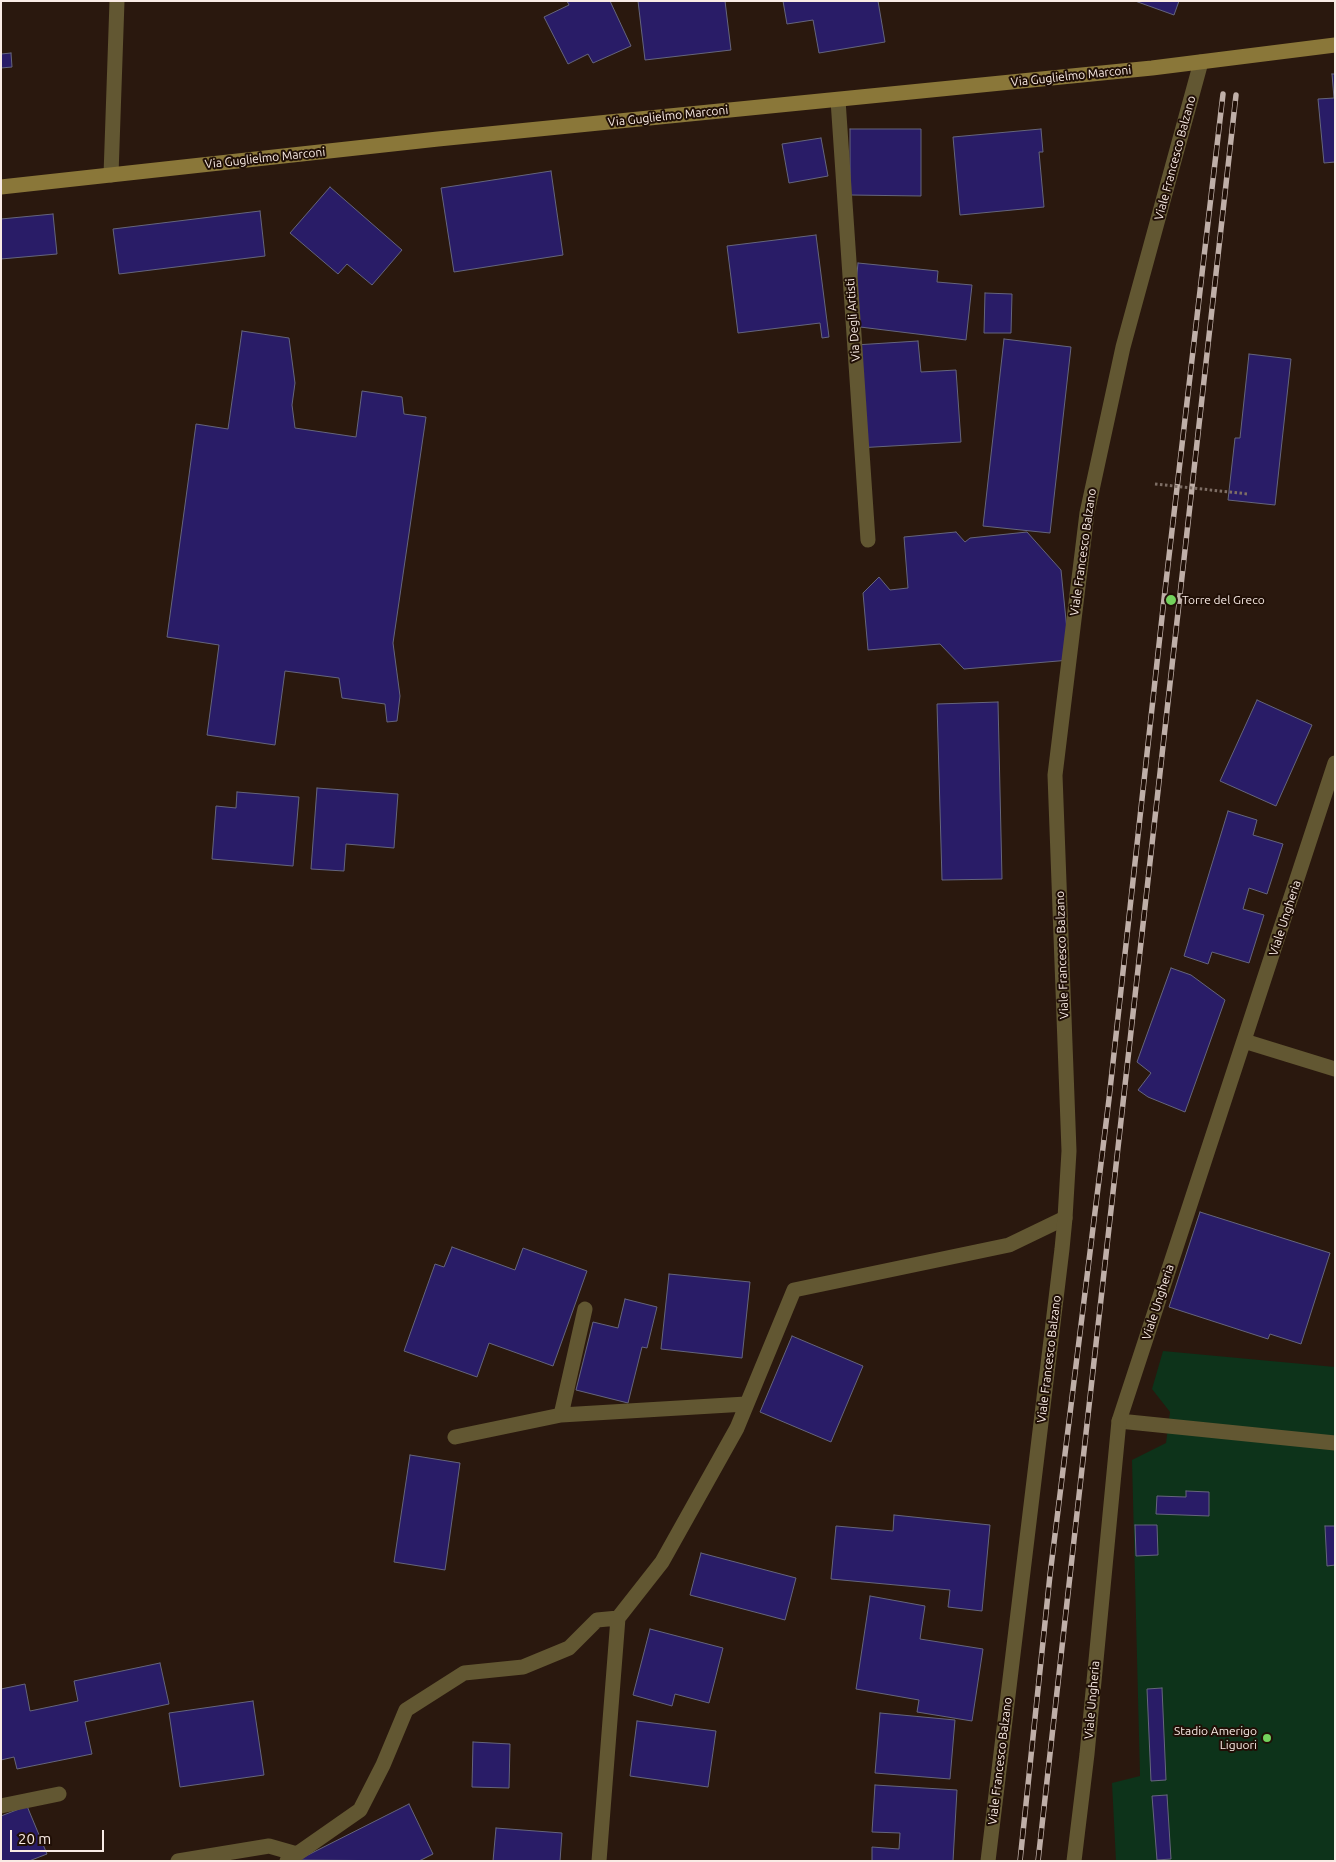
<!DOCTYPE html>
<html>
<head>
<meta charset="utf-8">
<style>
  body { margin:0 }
  #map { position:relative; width:1336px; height:1862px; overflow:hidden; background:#2a180e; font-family:Ubuntu,sans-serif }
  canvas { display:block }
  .frame { position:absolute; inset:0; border:2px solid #f9ebe5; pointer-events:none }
  .scale { position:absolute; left:10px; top:1830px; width:94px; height:22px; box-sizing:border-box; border:2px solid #f9ebe5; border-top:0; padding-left:6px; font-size:15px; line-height:18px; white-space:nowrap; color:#f9ebe5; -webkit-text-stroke:4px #200f06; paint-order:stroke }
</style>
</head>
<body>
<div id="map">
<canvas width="1336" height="1862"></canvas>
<div class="frame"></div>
<div class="scale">20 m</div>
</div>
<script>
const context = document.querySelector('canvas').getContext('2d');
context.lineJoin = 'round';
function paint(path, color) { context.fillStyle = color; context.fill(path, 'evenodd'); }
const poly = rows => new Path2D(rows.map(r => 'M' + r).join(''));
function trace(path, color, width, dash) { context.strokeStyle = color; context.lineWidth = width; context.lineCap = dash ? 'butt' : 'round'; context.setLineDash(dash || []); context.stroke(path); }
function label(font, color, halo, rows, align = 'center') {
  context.font = font + ' Ubuntu,sans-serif'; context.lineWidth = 4; context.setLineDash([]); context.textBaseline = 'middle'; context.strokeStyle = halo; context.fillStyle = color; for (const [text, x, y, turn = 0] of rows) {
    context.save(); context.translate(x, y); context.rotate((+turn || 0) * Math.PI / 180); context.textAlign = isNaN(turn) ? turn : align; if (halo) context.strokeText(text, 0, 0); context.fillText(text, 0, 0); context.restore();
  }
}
const green = poly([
  [1163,1351,1335,1367,1335,1861,1116,1861,1112,1783,1140,1776,1132,1460,1166,1443,1170,1412,1152,1389]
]);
const building = poly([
  [567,1,610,1,631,46,593,63,588,54,568,64,544,17,569,5,567,1],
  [638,1,725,1,731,50,645,60,638,1],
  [783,1,878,1,885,42,819,53,813,20,787,24,783,1],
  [1135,1,1179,1,1174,15,1135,1],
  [11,53,12,67,1,68,1,54,11,53],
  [1332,74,1335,74,1335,162,1324,163,1318,99,1334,98,1332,74],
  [850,129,921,129,921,196,850,195,850,129],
  [1041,129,1043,152,1039,152,1044,207,960,215,953,137,1041,129],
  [821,138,828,176,789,183,782,144,821,138],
  [551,171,563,255,454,272,441,188,551,171],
  [330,187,402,250,372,285,347,264,338,274,290,233,330,187],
  [260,211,265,256,119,274,113,229,260,211],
  [53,214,57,254,1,259,1,219,53,214],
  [816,235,829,337,822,338,820,323,738,333,727,246,816,235],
  [858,263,938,271,937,282,972,285,966,340,852,326,858,263],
  [985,293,1012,294,1011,333,984,333,985,293],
  [242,331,289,338,295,383,292,405,295,428,356,437,362,391,402,397,404,414,426,417,393,643,400,696,397,721,387,722,385,704,342,698,339,678,285,671,275,745,207,735,219,645,167,637,196,424,228,429,242,331],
  [1004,339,1071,347,1050,533,983,526,1004,339],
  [918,341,921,372,956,370,961,442,857,448,855,345,918,341],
  [1249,354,1291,359,1275,505,1228,500,1235,438,1240,438,1249,354],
  [956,532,965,542,970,538,1027,532,1061,570,1070,660,964,669,940,644,868,650,863,593,879,577,890,590,908,588,904,537,956,532],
  [1257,700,1312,725,1276,806,1220,781,1257,700],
  [998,702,1002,879,942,880,937,704,998,702],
  [317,788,398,794,394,848,346,844,344,871,311,869,317,788],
  [237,792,299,797,293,866,212,859,216,806,236,808,237,792],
  [1228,811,1257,820,1253,835,1283,844,1267,894,1249,888,1243,909,1264,915,1249,963,1212,952,1208,964,1184,956,1228,811],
  [1171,968,1191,975,1225,1000,1185,1112,1148,1097,1138,1090,1151,1073,1137,1062,1171,968],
  [1200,1212,1330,1253,1301,1344,1270,1334,1268,1339,1169,1307,1200,1212],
  [452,1247,515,1270,523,1248,587,1271,553,1366,489,1343,477,1377,404,1351,435,1264,444,1267,452,1247],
  [669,1274,750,1282,742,1358,661,1349,669,1274],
  [625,1299,657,1307,647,1348,642,1347,628,1403,576,1390,593,1322,618,1328,625,1299],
  [792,1336,863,1366,831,1442,760,1412,792,1336],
  [410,1455,460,1463,445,1570,394,1562,410,1455],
  [1186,1491,1209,1492,1209,1516,1156,1514,1157,1496,1186,1497,1186,1491],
  [894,1515,990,1525,982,1611,948,1607,950,1590,831,1579,836,1526,893,1531,894,1515],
  [1135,1525,1157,1525,1158,1555,1136,1556,1135,1525],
  [1325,1526,1335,1526,1335,1565,1327,1566,1325,1526],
  [701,1553,796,1578,785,1620,690,1595,701,1553],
  [870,1596,925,1606,920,1639,983,1649,972,1721,917,1712,919,1700,856,1689,870,1596],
  [650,1629,723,1648,709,1703,675,1694,672,1706,633,1695,650,1629],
  [160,1663,169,1704,85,1722,92,1754,17,1769,14,1757,1,1760,1,1689,25,1684,30,1711,78,1701,74,1681,160,1663],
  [1162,1688,1166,1780,1151,1781,1147,1689,1162,1688],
  [253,1701,264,1775,180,1787,169,1713,253,1701],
  [880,1713,955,1720,950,1779,875,1773,880,1713],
  [637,1721,716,1731,708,1787,630,1776,637,1721],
  [473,1742,510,1744,509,1788,472,1787,473,1742],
  [875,1785,957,1790,953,1861,872,1861,872,1847,899,1849,900,1833,872,1832,875,1785],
  [1167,1795,1171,1859,1157,1860,1152,1796,1167,1795],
  [409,1804,433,1854,419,1861,298,1860,409,1804],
  [27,1806,47,1854,29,1861,1,1861,1,1816,27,1806],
  [496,1828,562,1833,560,1861,493,1861,496,1828]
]);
const lane = poly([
  [561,1415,585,1309],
  [1119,1421,1335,1443],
  [455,1437,561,1415,746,1404],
  [1,1806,59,1794],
  [178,1861,269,1846,297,1854],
  [287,1861,360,1810,383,1765,406,1710,464,1673,523,1667,569,1648,597,1620,618,1618],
  [599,1861,618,1618,662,1562,737,1428,794,1290,1009,1245,1065,1218]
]);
const street = poly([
  [838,100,868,540],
  [111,175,117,1],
  [1244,1041,1335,1069],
  [988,1861,1062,1249,1065,1218,1069,1151,1055,775,1087,513,1123,347,1201,62],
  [1074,1861,1087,1754,1119,1421,1335,763]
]);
const secondary = poly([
  [1,187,438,139,1152,68,1335,45]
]);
const rail = poly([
  [1020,1861,1050,1575,1109,1099,1164,599,1223,94],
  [1038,1861,1236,95]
]);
const pathBridge = poly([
  [1155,484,1248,494]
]);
const markers = [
  [1171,600,6,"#73d25c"],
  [1267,1738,5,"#73d25c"]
];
const streetNames = [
  ["Via Guglielmo Marconi",1071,76,-6],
  ["Via Guglielmo Marconi",668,116,-6],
  ["Via Guglielmo Marconi",265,158,-6],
  ["Viale Francesco Balzano",1175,158,-75],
  ["Via Degli Artisti",853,320,-94],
  ["Viale Francesco Balzano",1083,552,-82],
  ["Viale Ungheria",1285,918,-72],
  ["Viale Francesco Balzano",1062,955,-92],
  ["Viale Ungheria",1158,1302,-72],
  ["Viale Francesco Balzano",1049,1359,-83],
  ["Viale Ungheria",1092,1700,-85],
  ["Viale Francesco Balzano",1000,1761,-83]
];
const poiNames = [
  ["Torre del Greco",1182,600],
  ["Stadio Amerigo",1257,1731,"right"],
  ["Liguori",1257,1745,"right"]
];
paint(green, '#0d331a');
paint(building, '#291c67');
trace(building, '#65657c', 1);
trace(lane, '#625732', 15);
trace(street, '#625732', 15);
trace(secondary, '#8a7739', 15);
trace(rail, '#bfafa8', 5.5);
trace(rail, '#200f06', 4, [11]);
trace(pathBridge, '#7e6e65', 3, [2.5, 2.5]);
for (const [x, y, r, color] of markers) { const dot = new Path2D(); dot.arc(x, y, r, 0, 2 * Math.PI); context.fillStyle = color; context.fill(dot); trace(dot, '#200f06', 2); }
label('12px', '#f9ebe5', '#200f06', streetNames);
label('12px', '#f9ebe5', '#200f06', poiNames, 'left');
</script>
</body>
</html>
